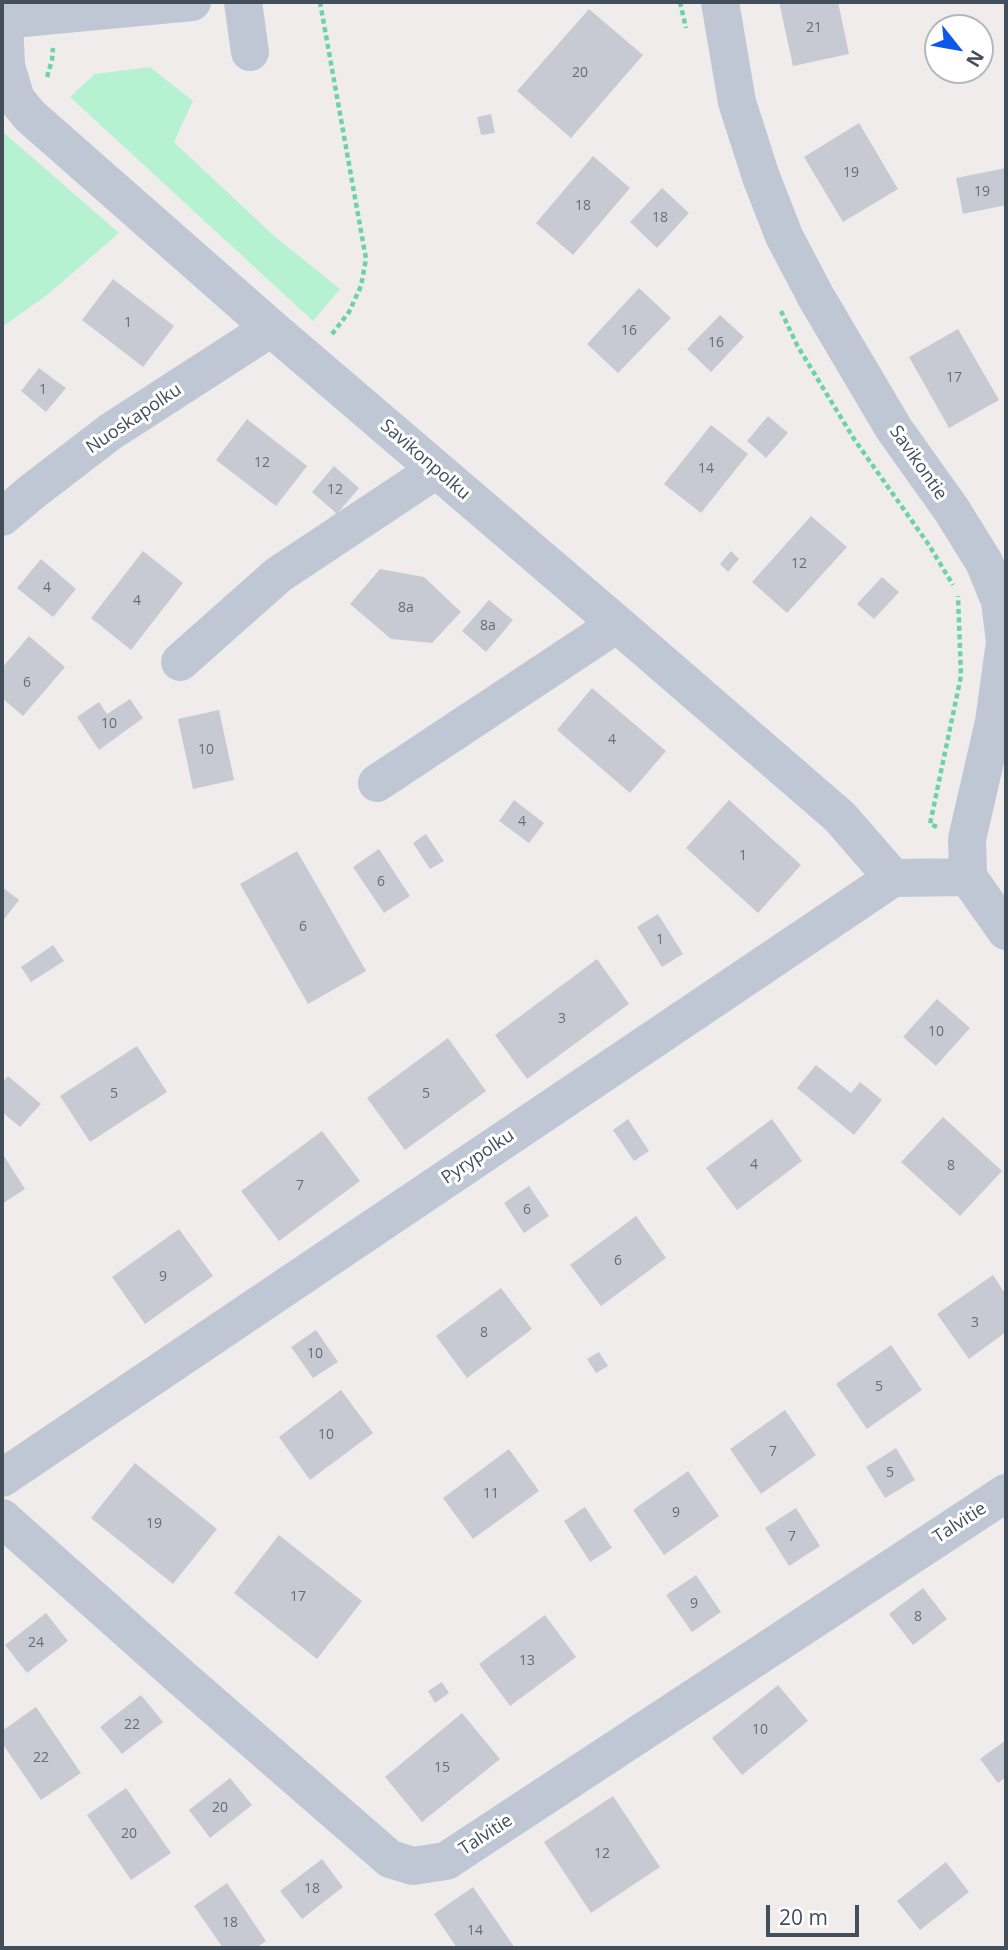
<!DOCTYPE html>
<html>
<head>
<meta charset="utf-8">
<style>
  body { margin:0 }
  #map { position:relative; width:1008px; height:1950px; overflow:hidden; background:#f0ecec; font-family:"Open Sans",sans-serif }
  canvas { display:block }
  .frame { position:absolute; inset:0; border:4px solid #434e5b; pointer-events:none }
  .north { position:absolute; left:924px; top:14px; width:70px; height:70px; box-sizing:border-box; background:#fff; border:2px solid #b4b8bd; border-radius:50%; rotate:121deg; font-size:19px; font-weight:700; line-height:28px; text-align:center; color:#434e5b }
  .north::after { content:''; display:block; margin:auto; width:24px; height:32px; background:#0b58eb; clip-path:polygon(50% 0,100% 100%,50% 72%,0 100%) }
  .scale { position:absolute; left:766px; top:1905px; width:93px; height:32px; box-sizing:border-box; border:4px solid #434e5b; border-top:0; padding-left:9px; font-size:21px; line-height:24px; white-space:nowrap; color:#434e5b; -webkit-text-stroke:5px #fff; paint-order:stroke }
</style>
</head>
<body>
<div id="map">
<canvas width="1008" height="1950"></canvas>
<div class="frame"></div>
<div class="north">N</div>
<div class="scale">20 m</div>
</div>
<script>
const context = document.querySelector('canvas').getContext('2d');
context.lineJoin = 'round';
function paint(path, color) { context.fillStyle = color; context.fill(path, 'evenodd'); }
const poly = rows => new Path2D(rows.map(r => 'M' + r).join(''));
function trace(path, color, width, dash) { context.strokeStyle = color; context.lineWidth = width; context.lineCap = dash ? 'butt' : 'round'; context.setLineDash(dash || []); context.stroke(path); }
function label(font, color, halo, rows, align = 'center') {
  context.font = font + ' "Open Sans",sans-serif'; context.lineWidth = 6; context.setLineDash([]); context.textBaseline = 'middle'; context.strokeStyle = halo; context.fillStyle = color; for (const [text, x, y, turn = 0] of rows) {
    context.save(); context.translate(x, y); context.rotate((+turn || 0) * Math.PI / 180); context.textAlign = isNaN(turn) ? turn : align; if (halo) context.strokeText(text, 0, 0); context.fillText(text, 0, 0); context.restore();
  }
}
const green = poly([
  [150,67,193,101,174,142,273,235,340,289,313,321,70,97,95,74],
  [2,131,119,233,47,295,2,327]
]);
const building = poly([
  [779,2,838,2,849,54,793,66],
  [589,9,643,55,571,138,517,91],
  [491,114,495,133,481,135,477,117],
  [859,123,898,189,843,222,804,157],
  [593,156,630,188,573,255,536,223],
  [1006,168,1006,205,963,214,956,178],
  [662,188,689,213,657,248,630,222],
  [113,279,174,326,143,367,82,320],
  [639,288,671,318,618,373,587,344],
  [720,315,744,337,711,372,687,349],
  [958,329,999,400,949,428,909,357],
  [39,368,66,388,46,412,21,391],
  [768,416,788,433,766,458,747,441],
  [247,419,307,466,276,506,216,460],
  [711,425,748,454,701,513,664,484],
  [334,466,359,488,337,514,312,492],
  [811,516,847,547,787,613,752,582],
  [143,551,183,583,131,650,91,618],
  [731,551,739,559,728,572,720,564],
  [41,559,76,589,53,617,17,588],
  [380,569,424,577,461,612,432,643,391,639,350,604],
  [882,577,899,592,874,619,857,604],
  [489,600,513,620,486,652,462,631],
  [29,636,65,667,23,716,2,698,2,668],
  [592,688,666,751,630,793,557,730],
  [130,699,143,718,99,750,77,717,99,702,107,714],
  [219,710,234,780,193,789,178,719],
  [514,800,544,823,529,843,499,821],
  [729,800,801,865,758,913,686,848],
  [426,834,444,861,430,869,413,843],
  [379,849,410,896,384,913,353,867],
  [297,851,366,971,308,1004,240,884],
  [2,887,19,900,2,922],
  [658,914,683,954,662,967,637,927],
  [53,945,64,961,31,982,21,967],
  [597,959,629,1004,527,1079,495,1035],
  [937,999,970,1028,936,1066,903,1037],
  [448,1038,486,1091,405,1150,367,1098],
  [137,1046,167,1092,90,1142,60,1096],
  [816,1065,851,1093,860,1082,882,1100,854,1135,797,1088],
  [8,1076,41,1104,20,1127,2,1112,2,1083],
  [943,1117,1002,1171,960,1216,901,1162],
  [628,1119,649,1151,634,1161,613,1130],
  [772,1119,802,1161,737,1210,706,1168],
  [322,1131,360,1181,279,1241,241,1191],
  [2,1153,25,1189,2,1204],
  [529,1186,549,1216,524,1233,504,1203],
  [636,1216,666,1258,601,1306,570,1265],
  [179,1229,213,1276,145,1324,112,1277],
  [993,1275,1006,1295,1006,1332,969,1359,937,1314],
  [501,1288,532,1329,467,1378,436,1336],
  [316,1330,338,1362,313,1378,291,1347],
  [891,1345,922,1390,867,1429,836,1384],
  [599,1352,608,1366,596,1373,587,1359],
  [341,1390,373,1433,310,1480,279,1437],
  [785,1410,816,1455,761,1494,730,1449],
  [896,1448,915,1480,885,1498,866,1467],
  [509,1449,539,1491,473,1539,443,1498],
  [135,1463,217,1529,173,1584,91,1518],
  [688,1471,719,1516,664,1555,633,1510],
  [585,1507,612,1548,590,1562,564,1521],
  [796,1508,820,1546,789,1566,765,1528],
  [279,1535,362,1601,317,1659,234,1593],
  [696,1575,721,1612,692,1632,666,1595],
  [923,1588,947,1619,913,1645,889,1614],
  [46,1613,68,1641,27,1673,5,1645],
  [545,1615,576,1657,510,1706,479,1664],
  [442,1682,449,1693,435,1703,428,1691],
  [778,1685,808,1721,742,1775,712,1738],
  [141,1695,163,1722,122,1754,100,1727],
  [36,1707,81,1773,41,1800,2,1743,2,1731],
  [462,1713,500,1759,422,1822,385,1777],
  [1006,1740,1006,1777,998,1783,980,1759],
  [230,1778,252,1805,210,1838,189,1810],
  [126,1788,171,1853,131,1880,87,1815],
  [613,1796,660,1867,591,1913,544,1842],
  [322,1859,343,1887,302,1919,280,1891],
  [946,1862,969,1892,920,1930,897,1901],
  [227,1883,266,1941,256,1948,223,1948,194,1906],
  [473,1887,515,1948,457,1948,434,1914]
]);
const path = poly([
  [320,2,366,259,361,286,349,312,332,334],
  [680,2,686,28],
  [47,77,52,60,53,48],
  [781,311,797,345,854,439,929,545,953,585],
  [937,827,930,824,961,676,958,596]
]);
const minor = poly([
  [243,2,250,52],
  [720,2,737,102,761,177,784,236,816,297,894,429,951,509,984,562,1000,601,1005,642,994,722,967,839,968,877,1006,931],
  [4,19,6,66,16,99,30,116,271,328,617,624,840,817,893,878],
  [2,20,192,2],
  [2,517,33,491,110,432,271,328],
  [180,662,278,575,436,470],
  [377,783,617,624],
  [2,1478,893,878,968,877],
  [2,1518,183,1679,390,1859,413,1866,446,1861,1006,1493]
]);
const numberNames = [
  ["21",814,28],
  ["20",580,73],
  ["19",851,173],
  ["19",982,192],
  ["18",583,206],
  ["18",660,218],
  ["1",128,323],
  ["16",629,331],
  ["16",716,343],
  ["17",954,378],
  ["1",43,390],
  ["12",262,463],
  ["14",706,469],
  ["12",335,490],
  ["12",799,564],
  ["4",47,588],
  ["4",137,601],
  ["8a",406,608],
  ["8a",488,626],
  ["6",27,683],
  ["10",109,724],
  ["4",612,740],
  ["10",206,750],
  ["4",522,822],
  ["1",743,856],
  ["6",381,882],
  ["6",303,927],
  ["1",660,940],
  ["3",562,1019],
  ["10",936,1032],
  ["5",114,1094],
  ["5",426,1094],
  ["4",754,1165],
  ["8",951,1166],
  ["7",300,1186],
  ["6",527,1210],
  ["6",618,1261],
  ["9",163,1277],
  ["3",975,1323],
  ["8",484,1333],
  ["10",315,1354],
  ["5",879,1387],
  ["10",326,1435],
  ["7",773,1452],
  ["5",890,1473],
  ["11",491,1494],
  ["9",676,1513],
  ["19",154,1524],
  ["7",792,1537],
  ["17",298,1597],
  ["9",694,1604],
  ["8",918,1617],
  ["24",36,1643],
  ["13",527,1661],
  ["22",132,1725],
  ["10",760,1730],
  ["22",41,1758],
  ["15",442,1768],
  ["20",220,1808],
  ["20",129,1834],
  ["12",602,1854],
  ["18",312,1889],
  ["18",230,1923],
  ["14",475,1931]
];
const streetNames = [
  ["Nuoskapolku",134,419,-34],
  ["Savikonpolku",425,460,41],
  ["Savikontie",918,463,55],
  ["Pyrypolku",478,1157,-34],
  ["Talvitie",960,1523,-33],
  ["Talvitie",486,1835,-33]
];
paint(green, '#b6f2d2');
paint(building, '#c8cad3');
trace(path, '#6bd2a9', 4.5, [5, 3.5]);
trace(minor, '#bec7d3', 38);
label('14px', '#646d79', null, numberNames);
label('18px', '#434e5b', '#fff', streetNames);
</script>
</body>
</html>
